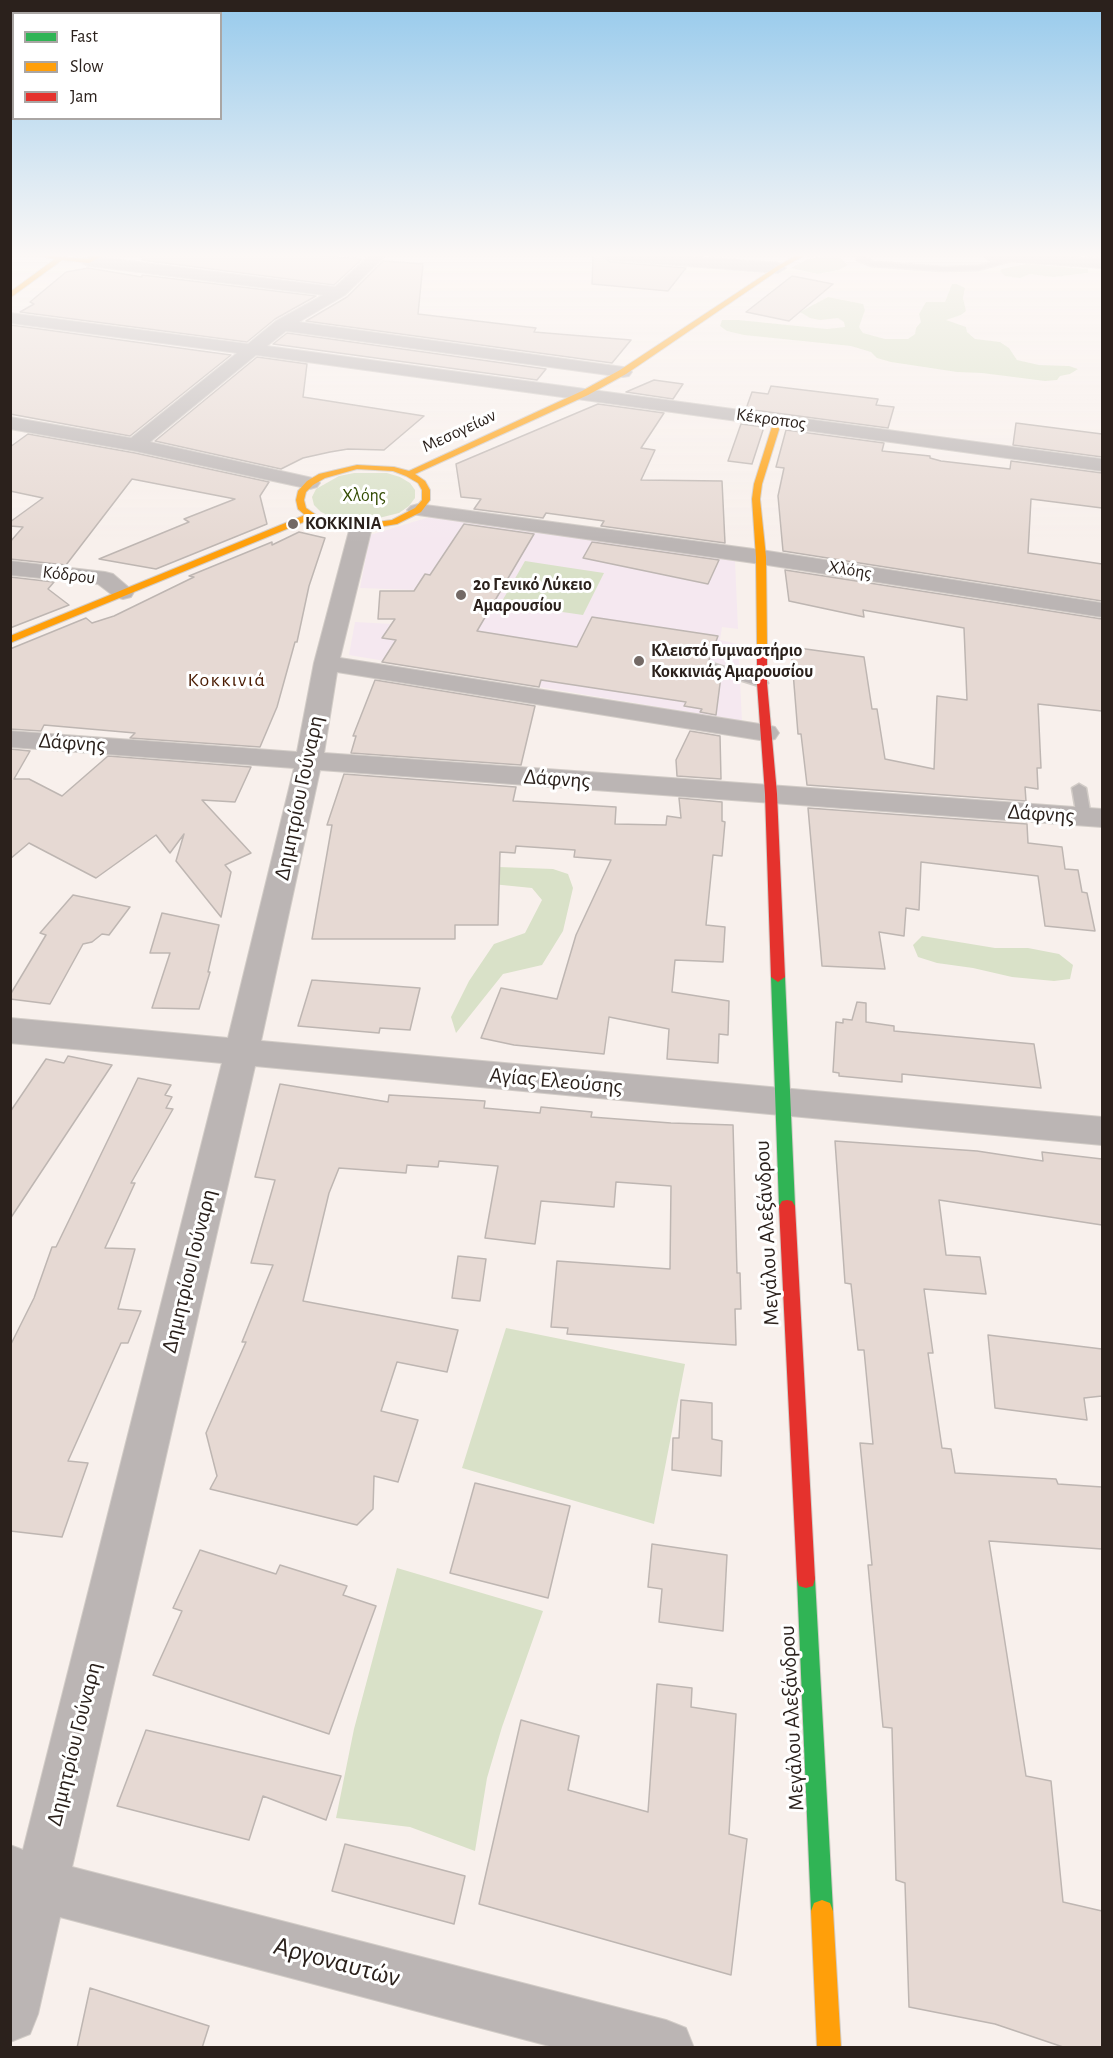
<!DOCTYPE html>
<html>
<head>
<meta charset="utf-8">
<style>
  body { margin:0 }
  #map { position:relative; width:1113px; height:2058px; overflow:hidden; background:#f8f0ec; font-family:"Alegreya Sans",sans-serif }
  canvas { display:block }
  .frame { position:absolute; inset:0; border:12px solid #2b211c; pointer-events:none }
  .legend { position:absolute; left:12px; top:12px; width:210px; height:108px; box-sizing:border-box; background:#fff; border:2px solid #aaa6a4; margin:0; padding:8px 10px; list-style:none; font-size:18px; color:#2b211c }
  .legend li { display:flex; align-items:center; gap:12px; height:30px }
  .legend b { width:30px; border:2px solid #aaa6a4 }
</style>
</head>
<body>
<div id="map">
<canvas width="1113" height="2058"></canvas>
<div class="frame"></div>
<ul class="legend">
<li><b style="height:8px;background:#30b455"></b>Fast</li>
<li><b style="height:8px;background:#ff9f0a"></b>Slow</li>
<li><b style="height:8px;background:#e5322d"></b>Jam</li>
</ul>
</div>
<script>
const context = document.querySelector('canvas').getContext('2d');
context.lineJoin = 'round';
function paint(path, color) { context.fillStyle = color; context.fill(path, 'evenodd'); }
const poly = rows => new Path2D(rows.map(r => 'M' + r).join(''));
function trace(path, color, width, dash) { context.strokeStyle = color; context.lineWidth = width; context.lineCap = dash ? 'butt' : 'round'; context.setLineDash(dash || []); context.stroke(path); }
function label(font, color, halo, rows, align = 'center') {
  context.font = font + ' "Alegreya Sans",sans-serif'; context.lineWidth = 6; context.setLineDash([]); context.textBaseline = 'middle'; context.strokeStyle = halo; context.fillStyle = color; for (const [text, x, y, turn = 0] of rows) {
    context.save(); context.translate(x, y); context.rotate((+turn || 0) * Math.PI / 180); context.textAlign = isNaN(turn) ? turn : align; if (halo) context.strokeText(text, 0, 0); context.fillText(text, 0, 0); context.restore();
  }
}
const education = poly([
  [436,515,735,561,738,629,722,627,720,640,738,644,742,721,349,655,355,622,392,624,415,590,360,588,370,535]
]);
const green = poly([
  [825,255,836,255,848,265,838,270,818,274,791,268,806,260],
  [1026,264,1088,269,1088,273,1053,277,1030,274,1020,278,1005,276,1000,271,1002,269],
  [952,284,957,284,965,288,963,298,966,311,961,315,946,320,966,327,967,332,975,339,1000,342,1009,348,1017,360,1039,365,1069,366,1078,369,1070,374,1060,376,1057,380,1045,381,982,373,957,372,891,362,877,358,871,352,851,346,744,335,727,331,720,326,722,320,738,320,827,329,845,327,844,322,838,318,820,320,810,318,800,312,828,297,863,304,865,310,859,327,863,333,885,339,908,339,915,334,916,328,921,322,919,314,926,302,945,302],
  [354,473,387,473,400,477,410,483,415,490,415,498,409,506,399,513,367,521,334,518,321,512,314,505,312,497,316,489,339,476],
  [525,561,564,567,604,573,583,615,501,603],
  [471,866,553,869,568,874,573,888,563,931,542,965,503,974,456,1033,451,1017,469,981,494,944,525,933,542,900,532,888,492,884],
  [922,936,995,948,1028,948,1059,954,1073,965,1070,979,1054,981,1012,977,973,968,937,963,918,957,913,945],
  [506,1328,685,1364,654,1524,462,1468],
  [397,1568,543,1611,502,1727,487,1778,475,1851,410,1827,336,1818,354,1729]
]);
const building = poly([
  [143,255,311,255,362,259,334,285,142,260,143,255],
  [593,255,601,255,610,262,686,268,668,291,592,284,593,255],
  [383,261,423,264,418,314,536,328,534,332,631,340,612,363,306,321,347,297,383,261],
  [88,268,142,277,142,275,316,296,275,319,247,342,20,312,34,304,30,302,66,272,88,268],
  [792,276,833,284,789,321,746,312,792,276],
  [10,325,231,355,130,436,10,414,10,325],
  [287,333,546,369,537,380,273,344,287,333],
  [257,357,307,364,303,397,424,416,384,450,348,449,330,452,303,458,281,469,155,441,257,357],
  [654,380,683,384,673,399,626,392,654,380],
  [771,386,878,399,876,405,894,407,888,428,746,409,752,392,768,394,771,386],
  [598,404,664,413,641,448,655,450,641,480,722,481,725,543,601,526,604,521,546,513,543,518,474,509,481,499,461,497,456,464,598,404],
  [1016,423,1102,434,1102,457,1013,445,1016,423],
  [741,424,764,427,752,464,728,461,741,424],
  [786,430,884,443,882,451,930,456,930,458,941,461,1010,469,1011,461,1102,473,1102,508,1031,499,1028,553,1102,564,1102,601,783,551,778,496,784,468,776,467,786,430],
  [28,434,135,453,269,482,260,496,267,524,156,569,99,559,189,522,184,519,235,499,132,479,66,565,10,559,10,542,23,527,10,526,10,522,43,498,10,491,10,447,28,434],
  [464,524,534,534,477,631,577,647,592,617,718,636,703,676,708,670,721,676,716,715,700,712,702,709,684,706,686,702,541,680,539,687,382,662,396,640,382,638,395,619,378,619,380,591,414,591,425,574,430,575,464,524],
  [299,532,325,538,309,586,297,642,295,642,277,707,260,747,130,738,135,733,44,725,41,731,10,729,10,649,86,618,92,623,114,616,194,577,189,576,272,542,272,545,299,532],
  [592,542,719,560,708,584,583,558,592,542],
  [785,570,1102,619,1102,711,1038,704,1041,768,1037,768,1038,789,1025,787,1026,801,807,785,801,734,798,734,791,647,864,657,872,709,877,709,885,759,934,769,937,696,967,700,964,628,863,610,864,617,789,601,785,570],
  [10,577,54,582,48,589,69,605,10,628,10,577],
  [375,680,535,706,521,765,351,753,356,736,353,736,375,680],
  [690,731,720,736,721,779,677,776,676,760,690,731],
  [10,749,30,751,14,779,29,779,62,796,108,756,251,767,235,802,202,800,251,853,225,865,231,872,221,917,176,861,184,834,170,853,156,835,96,878,29,843,10,859,10,749],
  [344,774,516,787,513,801,616,807,615,824,666,825,667,816,681,818,679,798,722,802,722,821,725,822,722,856,713,855,706,925,725,927,723,962,675,960,672,992,729,1001,728,1035,719,1034,718,1063,667,1059,669,1029,609,1017,604,1054,514,1045,481,1038,501,988,557,999,576,935,611,860,574,857,575,850,516,846,515,853,500,852,498,925,455,925,455,939,312,939,332,825,327,825,344,774],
  [808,808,1027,824,1028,843,1062,847,1065,869,1078,870,1082,892,1087,893,1095,931,1045,926,1038,876,921,862,919,910,906,908,904,936,879,932,885,969,822,966,808,808],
  [73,895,130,907,109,935,102,934,92,942,83,944,50,1004,10,999,10,995,46,935,40,933,73,895],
  [162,913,219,925,208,972,210,972,199,1009,152,1008,170,953,150,953,162,913],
  [312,980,420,988,410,1030,380,1028,379,1033,298,1026,312,980],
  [857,1002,866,1003,866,1022,894,1026,894,1031,1034,1044,1041,1088,902,1074,902,1082,839,1076,839,1073,833,1072,836,1022,843,1023,843,1019,852,1020,857,1002],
  [68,1056,112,1065,10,1219,10,1112,46,1059,64,1063,68,1056],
  [138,1078,171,1085,165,1095,172,1097,166,1108,173,1109,131,1183,135,1183,105,1248,135,1249,118,1309,141,1311,128,1343,121,1343,68,1461,88,1463,62,1537,10,1531,10,1346,34,1298,52,1247,56,1247,138,1078],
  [280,1084,388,1102,389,1095,456,1099,485,1101,484,1108,540,1113,541,1107,592,1112,591,1117,671,1123,733,1125,737,1273,740,1273,741,1309,735,1309,736,1345,567,1334,568,1328,551,1327,557,1261,670,1269,671,1186,616,1182,614,1207,541,1201,535,1244,485,1238,498,1166,439,1161,438,1167,407,1165,406,1173,339,1168,329,1193,303,1301,458,1330,447,1372,397,1362,381,1411,418,1420,398,1482,374,1476,373,1509,357,1525,210,1489,217,1476,206,1433,246,1342,242,1342,273,1265,251,1263,275,1180,255,1177,280,1084],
  [835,1141,977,1151,1043,1161,1042,1152,1102,1159,1102,1225,939,1200,946,1255,980,1257,986,1294,924,1289,933,1353,928,1353,942,1448,951,1449,955,1473,1056,1479,1058,1484,1102,1487,1102,1549,989,1541,1026,1776,1051,1781,1063,1902,1102,1911,1102,2048,1066,2048,995,2024,909,2007,905,1883,896,1880,892,1728,883,1727,868,1565,872,1565,860,1443,873,1444,864,1350,858,1350,851,1284,845,1283,835,1141],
  [458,1256,486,1259,480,1301,452,1298,458,1256],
  [988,1335,1102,1349,1102,1396,1084,1398,1087,1420,995,1408,988,1335],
  [681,1400,712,1403,712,1439,722,1441,721,1476,672,1470,673,1438,679,1438,681,1400],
  [475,1483,570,1506,548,1598,450,1573,475,1483],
  [652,1544,727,1555,723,1631,659,1622,662,1589,648,1587,652,1544],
  [200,1550,276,1574,280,1565,347,1586,343,1595,376,1606,329,1734,153,1675,182,1611,173,1608,200,1550],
  [657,1684,692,1688,691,1707,736,1714,729,1834,747,1839,731,1975,479,1904,521,1720,579,1736,568,1790,648,1812,657,1684],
  [146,1730,341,1776,326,1820,263,1796,249,1840,117,1806,146,1730],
  [345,1844,465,1876,454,1924,332,1891,345,1844],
  [90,1988,209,2026,202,2048,77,2048,90,1988]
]);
const lane = poly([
  [855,255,863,255,873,262,944,267,978,266,1019,255,1025,257,978,270,944,271,872,266,858,261,855,255],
  [715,664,766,680,768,683,762,687,711,671,709,668,715,664],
  [1079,784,1086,788,1091,817,1084,822,1077,817,1072,788,1079,784]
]);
const street = poly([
  [370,255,386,255,345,295,299,322,623,367,629,368,632,372,629,376,623,377,286,331,267,346,1102,459,1102,471,256,355,150,442,317,479,320,483,317,487,310,489,135,451,10,429,10,417,131,438,237,353,10,323,10,313,248,344,276,321,323,295,89,266,84,264,81,261,84,258,89,256,335,287,370,255],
  [603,255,672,255,778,263,786,268,778,273,610,260,603,255],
  [982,255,1049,255,1102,259,1102,268,989,260,982,255],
  [418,504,761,550,1102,603,1102,617,761,564,411,514,407,510,411,506,418,504],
  [361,521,369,522,372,527,340,658,766,725,775,727,779,733,775,739,766,741,337,672,324,753,1102,809,1102,827,320,770,261,1041,1102,1117,1102,1145,255,1066,72,1867,666,2020,686,2028,694,2048,557,2048,60,1917,38,2014,30,2034,10,2042,10,1845,23,1850,222,1063,10,1043,10,1018,228,1038,294,768,10,747,10,731,297,752,314,663,350,527,353,522,361,521],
  [10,561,105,572,113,574,134,592,131,597,123,599,115,597,98,584,91,583,10,575,10,561]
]);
const fast = poly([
  [778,972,785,977,795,1206,792,1211,787,1212,782,1211,779,1206,771,977,778,972],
  [806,1570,813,1572,815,1579,833,1911,830,1919,822,1922,814,1919,811,1911,797,1579,799,1572,806,1570]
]);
const slow = poly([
  [37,255,88,259,96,255,104,255,89,263,62,260,10,298,10,292,55,259,37,255],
  [797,255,805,255,780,269,626,374,588,395,415,474,425,481,430,490,430,500,421,512,397,524,361,530,320,524,311,519,10,643,10,636,305,515,298,509,296,500,298,491,307,481,319,474,357,465,394,467,409,471,582,391,620,370,776,267,797,255],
  [357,469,393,471,406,476,418,483,422,490,422,500,415,508,392,520,361,524,322,519,306,508,304,500,306,492,313,485,325,478,357,469],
  [778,418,782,420,762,484,760,499,766,557,767,647,762,650,757,647,756,557,752,499,754,484,774,420,778,418],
  [822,1900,830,1903,833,1911,841,2048,817,2048,811,1911,814,1903,822,1900]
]);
const jam = poly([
  [762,644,767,647,767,683,777,794,785,977,778,982,771,977,765,794,757,683,757,647,762,644],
  [787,1200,792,1201,795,1206,815,1579,813,1586,806,1588,799,1586,797,1579,779,1206,782,1201,787,1200]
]);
const markers = [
  [293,524,6,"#736965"],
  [461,595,6,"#736965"],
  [639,661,6,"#736965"]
];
const farStreetnames = [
  ["Κέκροπος",771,419,8],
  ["Μεσογείων",459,431,-25],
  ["Χλόης",850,570,9],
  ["Κόδρου",69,575,7]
];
const farParknames = [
  ["Χλόης",364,496]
];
const farPoinames = [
  ["ΚΟΚΚΙΝΙΑ",305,524],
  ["2ο Γενικό Λύκειο",473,585],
  ["Αμαρουσίου",473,606],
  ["Κλειστό Γυμναστήριο",651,651],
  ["Κοκκινιάς Αμαρουσίου",651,672]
];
const farNeighbourhoodnames = [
  ["Κοκκινιά",227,680]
];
const streetNames = [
  ["Δάφνης",72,743,4],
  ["Δάφνης",557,779,4],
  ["Δημητρίου Γούναρη",299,798,-78],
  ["Δάφνης",1041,814,4],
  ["Αγίας Ελεούσης",556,1081,5],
  ["Μεγάλου Αλεξάνδρου",767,1233,-93],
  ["Δημητρίου Γούναρη",189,1271,-76],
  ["Μεγάλου Αλεξάνδρου",792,1718,-93],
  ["Δημητρίου Γούναρη",74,1744,-76]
];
const nearStreetnames = [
  ["Αργοναυτών",337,1962,15]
];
paint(education, '#f5e8f0');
paint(green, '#d9e1c8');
paint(building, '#e6d9d3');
trace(building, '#beb6b2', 1.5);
trace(lane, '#d2ccc7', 3);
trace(street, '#d2ccc7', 2);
trace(fast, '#d2ccc7', 2);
trace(slow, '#d2ccc7', 2);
trace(jam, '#d2ccc7', 2);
paint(lane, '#bbb5b4');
paint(street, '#bbb5b4');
paint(fast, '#30b455');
paint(slow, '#ff9f0a');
paint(jam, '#e5322d');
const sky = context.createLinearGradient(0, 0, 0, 543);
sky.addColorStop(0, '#97caec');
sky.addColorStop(0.47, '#fcf8f6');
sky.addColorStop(1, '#fcf8f600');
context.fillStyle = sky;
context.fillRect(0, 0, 1113, 543);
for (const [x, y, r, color] of markers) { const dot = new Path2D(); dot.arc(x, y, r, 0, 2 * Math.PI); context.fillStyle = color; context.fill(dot); trace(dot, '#fff', 2); }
label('18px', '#2b211c', '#fff', farStreetnames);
label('18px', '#334c03', '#fff', farParknames);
label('bold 18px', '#2b211c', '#fff', farPoinames, 'left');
context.letterSpacing = '1.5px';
label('20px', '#491a00', '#fff', farNeighbourhoodnames);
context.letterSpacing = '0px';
label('22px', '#2b211c', '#fff', streetNames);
label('27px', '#2b211c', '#fff', nearStreetnames);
</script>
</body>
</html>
